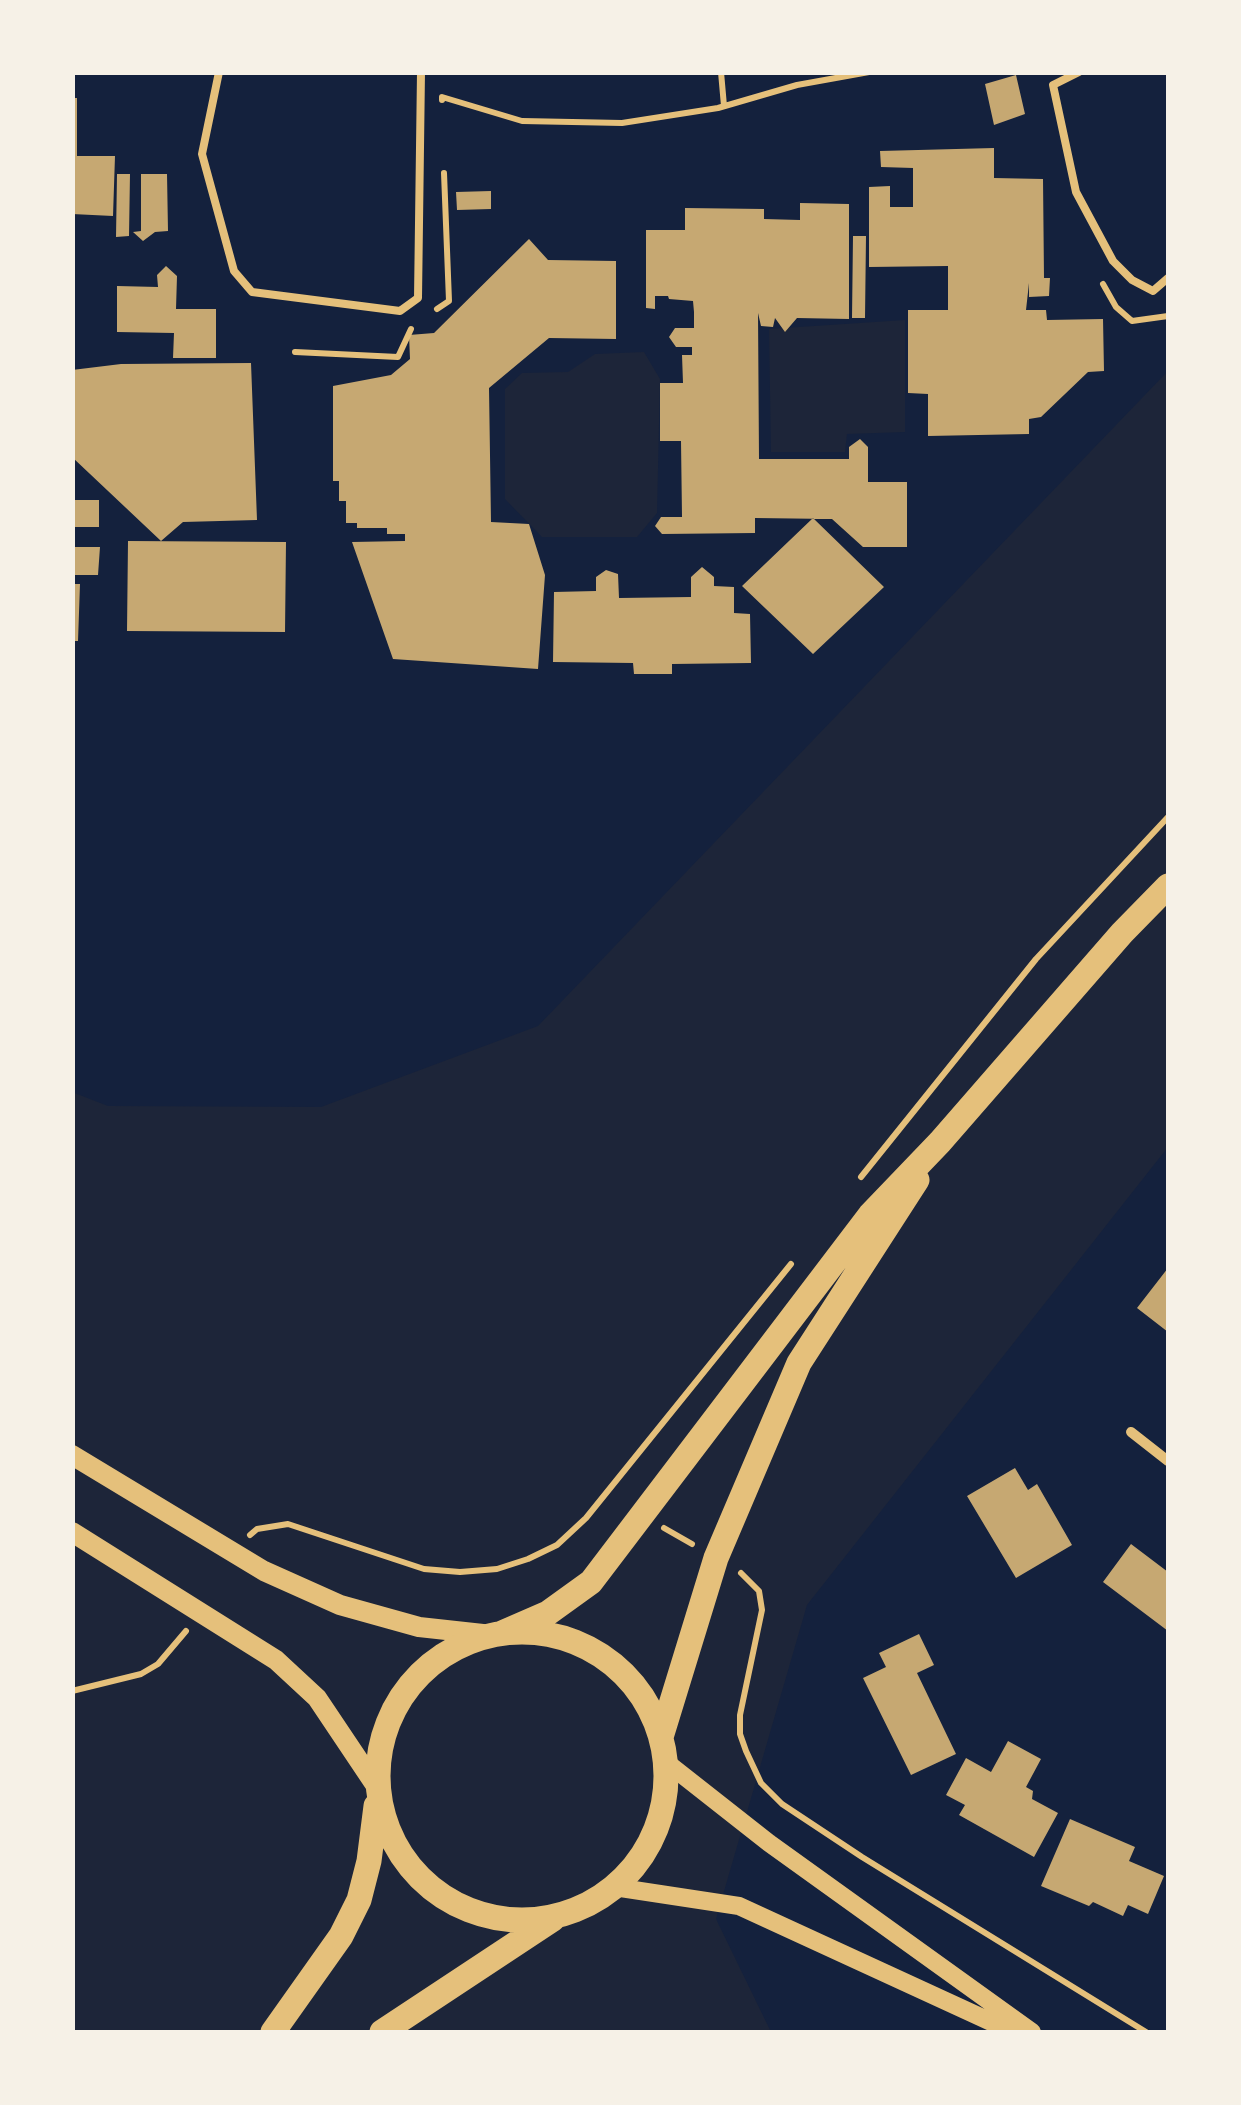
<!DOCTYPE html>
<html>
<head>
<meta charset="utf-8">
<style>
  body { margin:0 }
  #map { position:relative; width:1241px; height:2105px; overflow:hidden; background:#14213d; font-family:"IBM Plex Serif",serif }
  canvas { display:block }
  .frame { position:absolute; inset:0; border:75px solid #f6f1e7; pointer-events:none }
</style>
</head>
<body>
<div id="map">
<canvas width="1241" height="2105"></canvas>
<div class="frame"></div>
</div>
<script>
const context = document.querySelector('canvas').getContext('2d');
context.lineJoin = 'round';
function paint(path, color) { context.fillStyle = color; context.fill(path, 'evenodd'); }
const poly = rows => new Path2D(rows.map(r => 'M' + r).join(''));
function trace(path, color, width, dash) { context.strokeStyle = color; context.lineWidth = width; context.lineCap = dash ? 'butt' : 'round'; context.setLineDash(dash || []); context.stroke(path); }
const green = poly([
  [905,320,905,432,847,434,845,452,771,452,769,329],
  [644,352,660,379,657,513,637,537,542,537,505,499,505,389,522,373,568,372,595,354],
  [1168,371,1168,1147,807,1605,716,1919,771,2032,73,2032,72,1092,108,1106,321,1107,538,1026]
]);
const building = poly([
  [1016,75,1025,114,994,125,985,84],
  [72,98,77,98,77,156,115,156,113,216,72,214],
  [994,148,994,178,1043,179,1044,278,1050,278,1049,296,1029,297,1029,283,1026,310,1046,310,1047,320,1103,319,1104,371,1088,372,1041,417,1029,419,1029,434,928,436,928,394,908,393,908,310,948,310,948,266,869,267,869,187,890,186,890,207,913,207,913,168,881,167,880,151],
  [117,174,130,174,129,236,116,237],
  [141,174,167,174,168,231,155,232,143,241,133,232,141,231],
  [491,191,491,209,457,210,456,192],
  [800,203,849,204,849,319,797,318,785,332,775,318,773,327,761,326,758,313,759,459,849,459,849,447,860,439,868,447,868,482,907,482,907,547,863,547,832,519,755,518,755,533,662,534,655,526,661,517,682,517,681,441,660,441,660,383,683,383,682,355,692,355,692,347,676,347,669,337,675,328,694,328,694,312,693,301,669,299,668,296,655,296,655,309,646,308,646,230,685,230,685,208,764,209,764,219,800,220],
  [853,236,866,236,865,318,852,318],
  [529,239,548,260,616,261,616,339,549,338,489,388,491,522,529,524,545,575,538,669,393,659,352,542,405,541,405,534,387,534,387,528,357,528,357,523,346,523,346,501,339,501,339,481,333,481,333,386,391,375,410,359,409,335,434,333],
  [166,266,177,276,176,309,216,309,216,358,173,358,174,333,117,332,117,286,158,287,157,275],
  [251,363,257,520,183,522,161,541,72,457,72,370,121,364],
  [72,500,99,500,99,527,72,527],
  [813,518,884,587,813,654,742,586],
  [128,541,286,542,285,632,127,631],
  [72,547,100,547,98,575,72,575],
  [702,567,714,577,714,586,734,587,734,613,750,614,751,663,672,664,672,674,634,674,633,663,553,662,554,592,596,591,596,577,606,570,618,574,619,598,691,597,691,577],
  [72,584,80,584,78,641,72,641],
  [1168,1268,1168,1332,1137,1308],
  [1015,1468,1028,1490,1037,1484,1072,1545,1016,1578,967,1496],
  [1131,1544,1168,1572,1168,1631,1103,1582],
  [919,1634,934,1665,917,1673,956,1754,911,1775,863,1678,886,1667,879,1653],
  [1008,1741,1041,1759,1026,1787,1033,1791,1032,1799,1058,1813,1034,1857,959,1815,965,1805,946,1795,966,1758,991,1772],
  [1070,1819,1135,1847,1129,1861,1164,1876,1148,1914,1128,1905,1123,1916,1093,1902,1089,1906,1041,1886]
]);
const path = poly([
  [721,72,724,106],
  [442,100,442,97,522,121,622,123,718,108,797,85,869,72],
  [1103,284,1116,307,1132,321,1168,316],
  [437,309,449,301,444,173],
  [295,352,398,357,411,329],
  [861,1177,1036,959,1168,817],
  [664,1528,692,1544],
  [250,1535,257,1529,288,1524,424,1569,460,1572,497,1569,528,1559,557,1545,586,1518,791,1264],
  [741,1573,759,1591,762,1610,740,1715,740,1734,746,1751,761,1783,782,1804,862,1857,1146,2032],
  [72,1691,141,1674,158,1664,186,1631]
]);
const service = poly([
  [219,72,202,154,234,271,252,292,400,311,418,298,421,72],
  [1079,72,1053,85,1076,192,1113,261,1132,280,1153,291,1168,278]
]);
const minor = poly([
  [1131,1432,1168,1461]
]);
const tertiary = poly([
  [666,1762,769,1843,1032,2032],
  [614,1887,739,1906,1013,2032]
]);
const secondary = poly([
  [72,1455,264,1571,340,1605,419,1627,492,1635],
  [72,1532,276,1660,317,1698,378,1789]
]);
const primary = poly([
  '378 1776a144 144 0 1 1 288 0a144 144 0 1 1-288 0Z',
  [502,1633,548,1613,591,1582,870,1215,940,1142,1122,933,1168,886],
  [661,1737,716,1558,799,1363,917,1180],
  [273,2032,341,1936,359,1900,369,1861,376,1806],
  [382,2032,553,1919]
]);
paint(green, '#1d2539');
paint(building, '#c6a872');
trace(path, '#e5c07b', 6);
trace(service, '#e5c07b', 8);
trace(minor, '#e5c07b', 10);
trace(tertiary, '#e5c07b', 18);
trace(secondary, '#e5c07b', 20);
trace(primary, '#e5c07b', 25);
</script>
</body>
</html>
